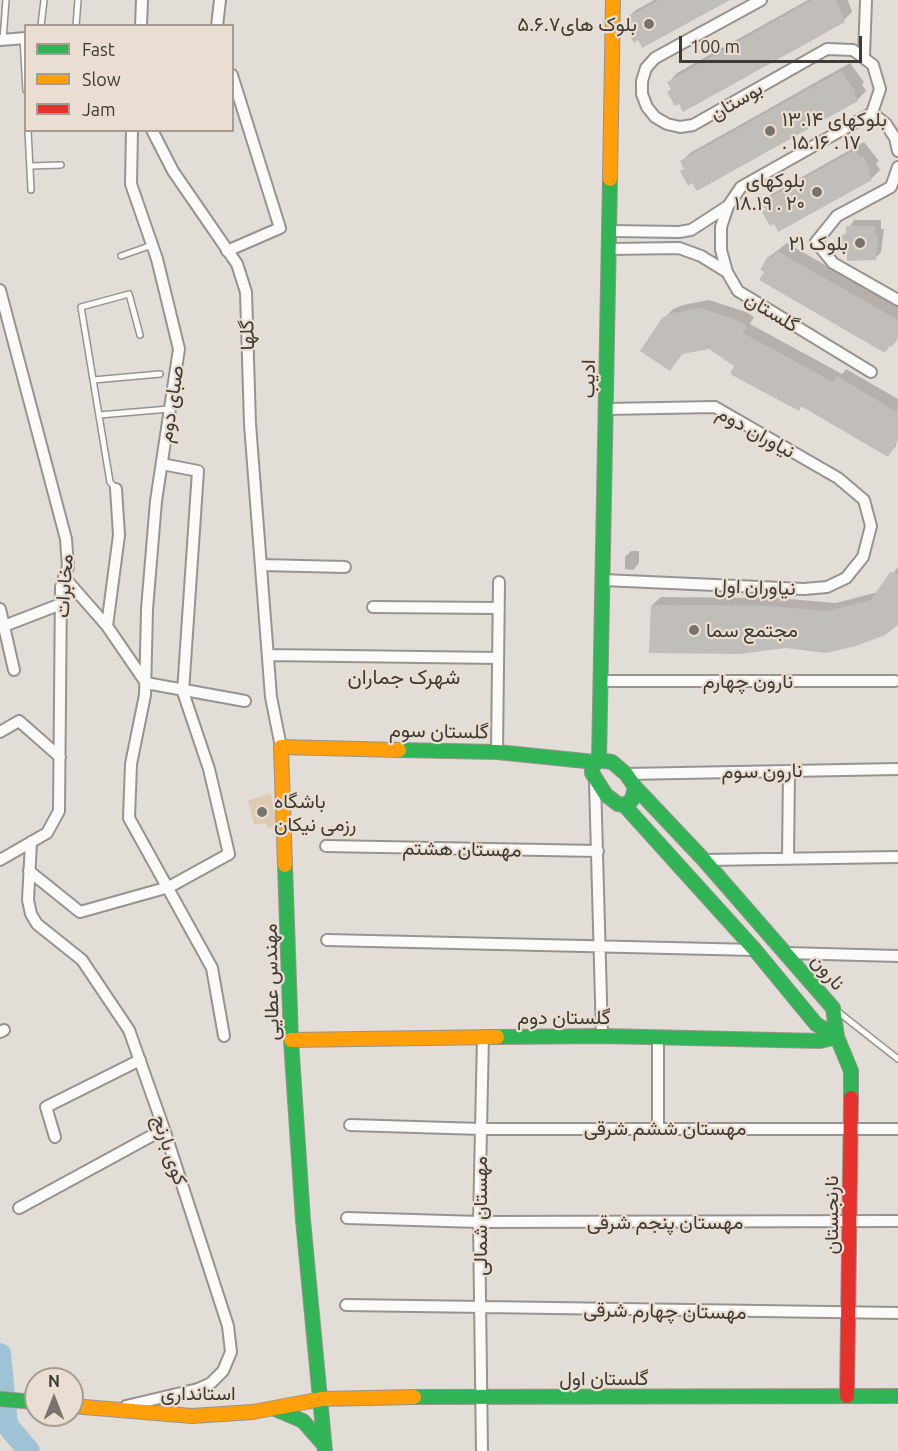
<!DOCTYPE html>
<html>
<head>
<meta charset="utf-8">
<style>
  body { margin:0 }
  #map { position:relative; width:898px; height:1451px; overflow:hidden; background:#e3ddd7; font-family:Ubuntu,sans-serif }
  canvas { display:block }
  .legend { position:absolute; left:24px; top:24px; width:210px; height:108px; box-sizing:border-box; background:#e9ded1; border:2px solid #a59c93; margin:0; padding:8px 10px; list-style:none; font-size:18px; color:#3e3a35 }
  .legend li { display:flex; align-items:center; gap:12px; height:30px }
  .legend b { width:30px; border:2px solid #a59c93 }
  .north { position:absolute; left:24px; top:1367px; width:60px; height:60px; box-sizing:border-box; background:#e9ded1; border:2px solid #a59c93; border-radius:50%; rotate:0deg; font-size:16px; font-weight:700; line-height:24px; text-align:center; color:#3e3a35 }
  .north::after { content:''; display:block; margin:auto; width:21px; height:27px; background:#78736e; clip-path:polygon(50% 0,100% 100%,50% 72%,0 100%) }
  .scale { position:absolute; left:679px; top:36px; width:183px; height:27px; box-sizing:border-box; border:3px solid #3e3a35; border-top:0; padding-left:8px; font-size:18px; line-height:21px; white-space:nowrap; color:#3e3a35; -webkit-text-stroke:4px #e9ded1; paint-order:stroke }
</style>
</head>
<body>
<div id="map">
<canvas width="898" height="1451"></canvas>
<ul class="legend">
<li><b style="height:8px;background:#30b455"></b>Fast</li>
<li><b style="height:8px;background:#ff9f0a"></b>Slow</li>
<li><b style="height:8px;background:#e5322d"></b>Jam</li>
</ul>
<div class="north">N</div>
<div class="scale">100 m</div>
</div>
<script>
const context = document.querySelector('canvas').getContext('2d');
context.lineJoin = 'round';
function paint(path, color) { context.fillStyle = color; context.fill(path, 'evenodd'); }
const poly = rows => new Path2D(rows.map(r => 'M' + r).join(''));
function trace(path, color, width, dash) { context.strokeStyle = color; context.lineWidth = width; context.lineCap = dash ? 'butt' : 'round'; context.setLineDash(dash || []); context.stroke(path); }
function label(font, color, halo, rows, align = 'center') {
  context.font = font + ' Ubuntu,Vazirmatn,sans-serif'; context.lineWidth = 4.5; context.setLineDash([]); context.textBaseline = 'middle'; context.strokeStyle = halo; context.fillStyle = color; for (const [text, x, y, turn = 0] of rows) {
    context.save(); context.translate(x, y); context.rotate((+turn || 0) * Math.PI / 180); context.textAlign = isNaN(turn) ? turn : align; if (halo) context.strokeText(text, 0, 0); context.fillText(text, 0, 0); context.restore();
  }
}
const green = poly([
  [271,794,277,827,268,828,266,823,254,825,248,800]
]);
const shadow = poly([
  [654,0,727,0,631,25,627,18,636,10],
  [808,0,848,0,852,12,844,20,672,88,669,82,677,73],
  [850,63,864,82,862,84,866,91,857,100,685,168,682,161,690,153],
  [864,142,879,161,876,163,880,170,871,179,774,222,763,212,767,209,763,202,772,194],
  [854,220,881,220,881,229,884,229,881,252,875,259,848,250,844,236],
  [787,243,898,307,898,337,885,351,762,269,769,257],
  [709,300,746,312,754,317,750,324,842,374,846,369,898,399,896,446,888,455,803,405,798,409,710,348,684,352,670,369,663,319,673,309,683,305],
  [631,551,639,551,639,563,633,570,625,569,625,557],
  [898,567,898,623,652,605,661,597,777,598,836,603,878,592]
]);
const river = poly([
  [0,1354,7,1425,29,1451]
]);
const building = poly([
  [659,0,730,0,642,48,638,40,634,43,626,28,630,26,626,18],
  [812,0,836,0,845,22,683,112,679,104,675,106,667,92,671,89,667,82],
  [841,71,856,92,854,93,858,101,697,191,692,183,688,186,680,171,684,169,680,161],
  [855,150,860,158,863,156,871,171,868,172,872,180,778,232,774,224,770,226,762,212,766,210,761,202],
  [846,226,875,226,875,235,878,235,876,260,847,261,847,252,842,252,842,235,846,235],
  [777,251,898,320,898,338,892,347,890,345,885,353,759,280,764,272,760,270,768,256,772,258],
  [700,308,737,320,747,326,743,333,833,382,837,376,898,413,898,440,888,457,801,406,799,411,730,374,734,366,709,349,682,354,670,371,640,351,662,318,673,313],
  [890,572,898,573,898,625,885,635,856,646,826,653,786,648,739,654,649,653,651,605,768,606,826,611,871,600]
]);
const lane = poly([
  [41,26,44,0],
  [76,26,78,0],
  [23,38,26,90],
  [3,40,6,0],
  [28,130,31,190],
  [30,166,61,165],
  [121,256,152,245],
  [93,380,160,374],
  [99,415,169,409],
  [116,489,110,482,81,307,129,294,140,335],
  [837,1011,898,1059]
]);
const street = poly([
  [761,0,655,58,646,68,642,81,642,94,647,107,655,117,667,124,680,127,693,125,827,49,853,50,873,65,880,89,872,113,741,187,728,206,721,227,721,250,727,272,738,291,871,372],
  [141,26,142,0],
  [217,26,220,0],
  [0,40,26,38],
  [864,56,866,0],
  [872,113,886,124,895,138,898,151],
  [132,130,131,184,157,259,179,349,156,501,147,609,145,695,131,764,129,818,212,968,224,1036],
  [152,130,173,171,237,264,246,292,250,424,271,697,281,747],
  [898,167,891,187,837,216,816,242,833,263,898,300],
  [611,231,679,232,691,230,728,206],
  [610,249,679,248,701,256,727,272],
  [227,251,280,228,232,75],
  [0,290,66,539,68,567,61,587,59,811,47,833,0,860],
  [261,565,345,567],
  [64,577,107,626,146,683],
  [603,580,804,589,827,587,846,578,863,557,871,526,864,500,838,478,715,407,607,409],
  [373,607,499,608],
  [0,609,14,670],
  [4,626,61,604],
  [107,626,119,535,116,489],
  [268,655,498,658],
  [601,681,895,681],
  [146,683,245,701],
  [0,732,19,721,60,757],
  [497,752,499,582],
  [626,774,898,769],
  [595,781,602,1036],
  [31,842,28,900,31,914,37,924,82,960,129,1030,164,1129,228,1326,231,1352,223,1371,211,1383,198,1389,126,1406],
  [326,846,598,851],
  [788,859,789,771],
  [704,860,898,857],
  [29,871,80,912,169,887,229,854,209,769,183,692,198,471,162,464],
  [327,940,755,950],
  [787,953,898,956],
  [0,1032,4,1030],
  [658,1037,658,1129],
  [350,1125,481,1129,898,1129],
  [55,1137,46,1107,140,1060],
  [19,1208,164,1129],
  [347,1218,479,1222,898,1221],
  [346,1305,898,1313],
  [482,1451,479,1222,483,1036]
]);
const fast = poly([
  [399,750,497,752,595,762],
  [599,760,610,179],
  [599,760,612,762,626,774,635,787,632,800,624,805,618,804,606,795,592,773,592,767,599,760],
  [624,805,755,950,816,1024,837,1037,833,1008,704,860,635,787],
  [285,865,291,1040,303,1220,325,1451],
  [497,1037,602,1036,820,1041,837,1037,851,1071,851,1098],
  [414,1397,898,1396],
  [0,1399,36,1402],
  [275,1409,303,1421,324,1445]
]);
const slow = poly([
  [610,179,613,0],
  [285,865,281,747,399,750],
  [291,1040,497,1037],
  [72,1406,192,1416,253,1412,322,1399,414,1397]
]);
const jam = poly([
  [847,1396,851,1098]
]);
const markers = [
  [649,24,6,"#78736e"],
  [770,131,6,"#78736e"],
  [817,192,6,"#78736e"],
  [860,243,6,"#78736e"],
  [694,630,6,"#78736e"],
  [262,812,6,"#78736e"]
];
const poiNames = [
  ["بلوک های۵.۶.۷",637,24],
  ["بلوکهای ۱۳.۱۴",782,119,"left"],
  [". ۱۵.۱۶ . ۱۷",782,142,"left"],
  ["بلوکهای",805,180],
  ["۱۸.۱۹ . ۲۰",805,203],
  ["بلوک ۲۱",848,243],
  ["مجتمع سما",706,630,"left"],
  ["باشگاه",274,801,"left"],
  ["رزمی نیکان",274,824,"left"]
];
const streetNames = [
  ["بوستان",736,101,-30],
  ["گلستان",772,312,31],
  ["گلها",247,335,-92],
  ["ادیب",588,379,-89],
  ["صبای دوم",171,404,-81],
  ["نیاوران دوم",756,432,29],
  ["مخابرات",64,586,-86],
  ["نیاوران اول",755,587,2],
  ["نارون چهارم",748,681],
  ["گلستان سوم",439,731,1],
  ["نارون سوم",762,771,-1],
  ["مهستان هشتم",462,849,1],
  ["نارون",828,972,50],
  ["مهندس عطایی",271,982,-91],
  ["گلستان دوم",564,1017],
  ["مهستان ششم شرقی",665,1128],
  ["کوی بارنج",170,1150,72],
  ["نارنجستان",831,1215,-90],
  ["مهستان شمالی",480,1216,-90],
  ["مهستان پنجم شرقی",665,1222],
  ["مهستان چهارم شرقی",665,1311,1],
  ["گلستان اول",604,1378],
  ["استاندارى",198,1393]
];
const neighbourhoodNames = [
  ["شهرک جماران",404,677]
];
paint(green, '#decbb4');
paint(shadow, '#0003');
trace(river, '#9ec2d6', 22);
paint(building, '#c1bdb8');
trace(lane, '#98938e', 8);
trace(street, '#98938e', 14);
trace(fast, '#98938e', 16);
trace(slow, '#98938e', 16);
trace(jam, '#98938e', 16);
trace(lane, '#fbfaf9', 5);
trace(street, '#fbfaf9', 10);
trace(fast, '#30b455', 14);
trace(slow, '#ff9f0a', 14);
trace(jam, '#e5322d', 14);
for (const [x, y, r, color] of markers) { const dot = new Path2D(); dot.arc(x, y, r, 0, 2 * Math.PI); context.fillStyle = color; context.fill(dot); trace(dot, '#e9ded1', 2); }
label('20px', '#3e3a35', '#e9ded1', poiNames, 'right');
label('20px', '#3e3a35', '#e9ded1', streetNames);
label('21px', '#3e3a35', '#e9ded1', neighbourhoodNames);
</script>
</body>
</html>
